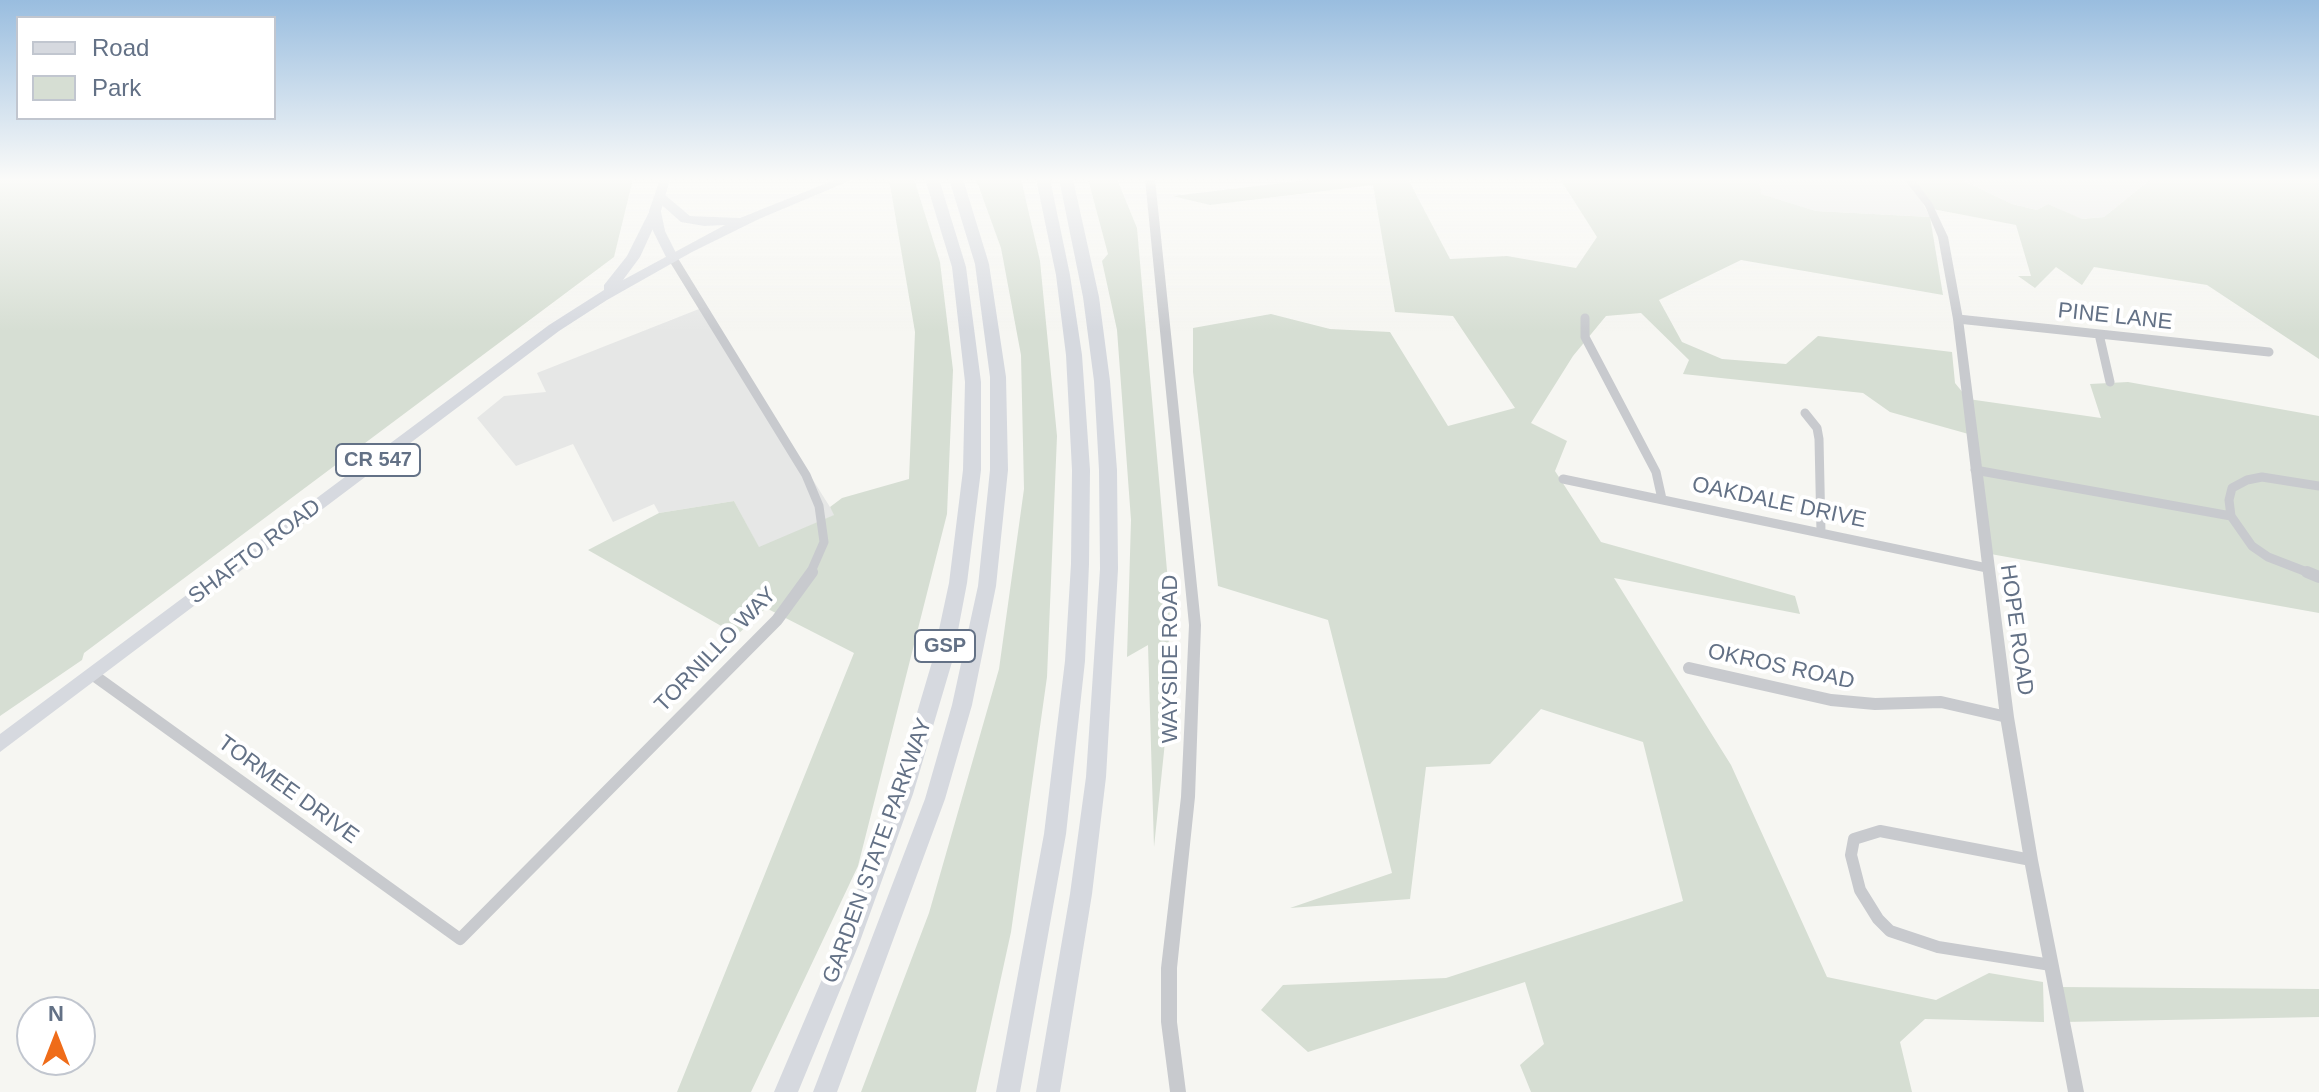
<!DOCTYPE html>
<html>
<head>
<meta charset="utf-8">
<style>
  body { margin:0 }
  #map { position:relative; width:2319px; height:1092px; overflow:hidden; background:#f6f6f2; font-family:Helvetica,sans-serif }
  canvas { display:block }
  .legend { position:absolute; left:16px; top:16px; width:260px; height:104px; box-sizing:border-box; background:#fff; border:2px solid #c1c6cf; margin:0; padding:10px 14px; list-style:none; font-size:24px; color:#637186 }
  .legend li { display:flex; align-items:center; gap:16px; height:40px }
  .legend b { width:40px; border:2px solid #c1c6cf }
  .north { position:absolute; left:16px; top:996px; width:80px; height:80px; box-sizing:border-box; background:#fff; border:2px solid #c1c6cf; border-radius:50%; rotate:0deg; font-size:22px; font-weight:700; line-height:32px; text-align:center; color:#637186 }
  .north::after { content:''; display:block; margin:auto; width:28px; height:36px; background:#ef6c19; clip-path:polygon(50% 0,100% 100%,50% 72%,0 100%) }
</style>
</head>
<body>
<div id="map">
<canvas width="2319" height="1092"></canvas>
<ul class="legend">
<li><b style="height:10px;background:#d6d9df"></b>Road</li>
<li><b style="height:22px;background:#d6ded3"></b>Park</li>
</ul>
<div class="north">N</div>
</div>
<script>
const context = document.querySelector('canvas').getContext('2d');
context.lineJoin = 'round';
function paint(path, color) { context.fillStyle = color; context.fill(path, 'evenodd'); }
const poly = rows => new Path2D(rows.map(r => 'M' + r).join(''));
function trace(path, color, width, dash) { context.strokeStyle = color; context.lineWidth = width; context.lineCap = dash ? 'butt' : 'round'; context.setLineDash(dash || []); context.stroke(path); }
function label(font, color, halo, rows, align = 'center') {
  context.font = font + ' Helvetica,sans-serif'; context.lineWidth = 8; context.setLineDash([]); context.textBaseline = 'middle'; context.strokeStyle = halo; context.fillStyle = color; for (const [text, x, y, turn = 0] of rows) {
    context.save(); context.translate(x, y); context.rotate((+turn || 0) * Math.PI / 180); context.textAlign = isNaN(turn) ? turn : align; if (halo) context.strokeText(text, 0, 0); context.fillText(text, 0, 0); context.restore();
  }
}
const built = poly([
  [1759,179,1910,179,1930,217,1816,211,1760,194],
  [1960,179,2151,179,2104,217,2081,219,2048,204,2037,210,2012,204],
  [704,307,835,515,759,548,734,501,659,513,654,504,613,522,573,444,516,466,477,418,504,396,546,392,537,373]
]);
const green = poly([
  [0,179,633,179,614,257,84,653,82,660,0,716],
  [889,179,914,179,940,262,953,370,947,514,858,866,751,1092,677,1092,854,653,766,608,737,635,588,550,659,513,734,501,759,547,834,515,830,507,842,498,909,479,915,332],
  [976,179,1021,179,1040,261,1057,436,1047,677,1011,932,976,1092,861,1092,929,913,999,669,1024,489,1021,355,1001,248],
  [1088,179,1117,179,1137,228,1170,605,1165,742,1154,847,1148,645,1127,657,1131,520,1117,330,1102,261,1108,254],
  [1317,179,1408,179,1450,259,1507,256,1576,268,1597,237,1560,179,1759,179,1761,194,1816,211,1930,217,1943,295,1741,260,1659,300,1682,342,1722,359,1786,364,1818,336,1952,352,1955,383,1968,399,2101,418,2090,384,2128,382,2319,416,2319,613,1985,553,1972,435,1890,412,1863,393,1683,374,1689,360,1641,313,1606,316,1573,356,1531,423,1567,441,1555,471,1601,542,1795,596,1800,614,1614,578,1731,765,1827,977,1936,1000,1989,973,2043,982,2044,1022,1925,1019,1900,1042,1912,1092,1531,1092,1520,1065,1544,1044,1525,982,1308,1052,1261,1010,1283,985,1446,978,1683,901,1643,742,1541,709,1490,764,1426,767,1410,899,1290,908,1392,873,1328,620,1218,586,1193,372,1193,328,1271,314,1330,329,1390,332,1448,426,1515,408,1453,316,1395,312,1373,185,1210,205,1172,196],
  [1910,179,1960,179,2012,204,2037,210,2048,204,2082,219,2104,217,2151,179,2319,179,2319,359,2207,285,2094,267,2082,285,2056,267,2035,288,2018,276,2031,276,2016,225,1927,208],
  [2059,987,2319,989,2319,1017,2064,1022]
]);
const minorFar1 = poly([
  [672,257,806,475,819,506,824,542,810,574],
  [1585,318,1585,337,1656,472,1662,499],
  [1958,319,2269,352],
  [2099,334,2110,382],
  [1805,413,1817,428,1819,439,1821,532],
  [1975,470,2231,516,2229,500,2232,488,2247,480,2262,477,2319,486],
  [1563,479,1987,568],
  [2231,516,2252,546,2268,557,2312,574]
]);
const minor = poly([
  [2307,572,2319,577],
  [1689,668,1831,700,1875,704,1941,702,2007,717],
  [92,674,460,939,777,620,812,572],
  [2031,860,1880,831,1854,839,1851,855,1860,890,1878,919,1890,931,1938,947,2051,965]
]);
const tertiary = poly([
  [1145,179,1155,179,1201,625,1195,797,1177,968,1177,1022,1186,1092,1170,1092,1161,1022,1161,968,1181,797,1189,625,1145,179],
  [1904,179,1914,179,1932,203,1948,237,1963,319,2014,717,2038,860,2084,1092,2068,1092,2024,860,2000,717,1953,319,1938,237,1925,206,1904,179]
]);
const secondary = poly([
  [660,179,670,179,661,211,665,231,678,257,672,261,666,257,653,231,649,211,660,179]
]);
const primary = poly([
  [837,179,854,179,759,219,692,252,607,300,559,331,0,752,0,734,549,325,604,290,604,285,627,256,651,208,659,208,661,211,640,257,623,280,725,225,704,226,681,222,656,200,656,194,664,194,690,216,740,218,837,179]
]);
const motorway = poly([
  [925,179,939,179,966,267,981,382,981,470,967,583,952,662,913,794,859,944,798,1092,774,1092,837,944,893,794,932,662,949,583,963,470,965,382,952,267,925,179],
  [949,179,963,179,989,264,1006,377,1008,470,996,586,972,705,945,799,837,1092,813,1092,925,799,952,705,978,586,990,470,990,377,975,264,949,179],
  [1036,179,1050,179,1070,275,1082,355,1090,470,1089,564,1085,661,1066,834,1020,1092,996,1092,1044,834,1065,661,1071,564,1072,470,1066,355,1056,275,1036,179],
  [1059,179,1073,179,1099,297,1110,381,1117,470,1118,569,1106,777,1092,894,1060,1092,1036,1092,1070,894,1086,777,1100,569,1099,470,1094,381,1083,297,1059,179]
]);
const shields = [
  [378,460,84],
  [945,646,60]
];
const shieldNames = [
  ["CR 547",378,460],
  ["GSP",945,646]
];
const streetNames = [
  ["PINE LANE",2115,317,6],
  ["OAKDALE DRIVE",1779,503,12],
  ["SHAFTO ROAD",255,552,-37],
  ["HOPE ROAD",2016,630,82],
  ["TORNILLO WAY",716,650,-46],
  ["WAYSIDE ROAD",1171,659,-90],
  ["OKROS ROAD",1781,667,12],
  ["TORMEE DRIVE",288,790,36],
  ["GARDEN STATE PARKWAY",878,851,-70]
];
paint(built, '#e6e7e6');
paint(green, '#d6ded3');
trace(minorFar1, '#c8cace', 9);
trace(minor, '#c8cace', 12);
paint(tertiary, '#c8cace');
paint(secondary, '#d6d9df');
paint(primary, '#d6d9df');
paint(motorway, '#d6d9df');
const sky = context.createLinearGradient(0, 0, 0, 332);
sky.addColorStop(0, '#99bddf');
sky.addColorStop(0.54, '#fbfbf9');
sky.addColorStop(1, '#fbfbf900');
context.fillStyle = sky;
context.fillRect(0, 0, 2319, 332);
for (const [x, y, w] of shields) { const box = new Path2D(); box.roundRect(x - w / 2, y - 16, w, 32, 6); context.fillStyle = '#fff'; context.fill(box); trace(box, '#637186', 2); }
label('bold 20px', '#637186', null, shieldNames);
label('22px', '#637186', '#fff', streetNames);
</script>
</body>
</html>
